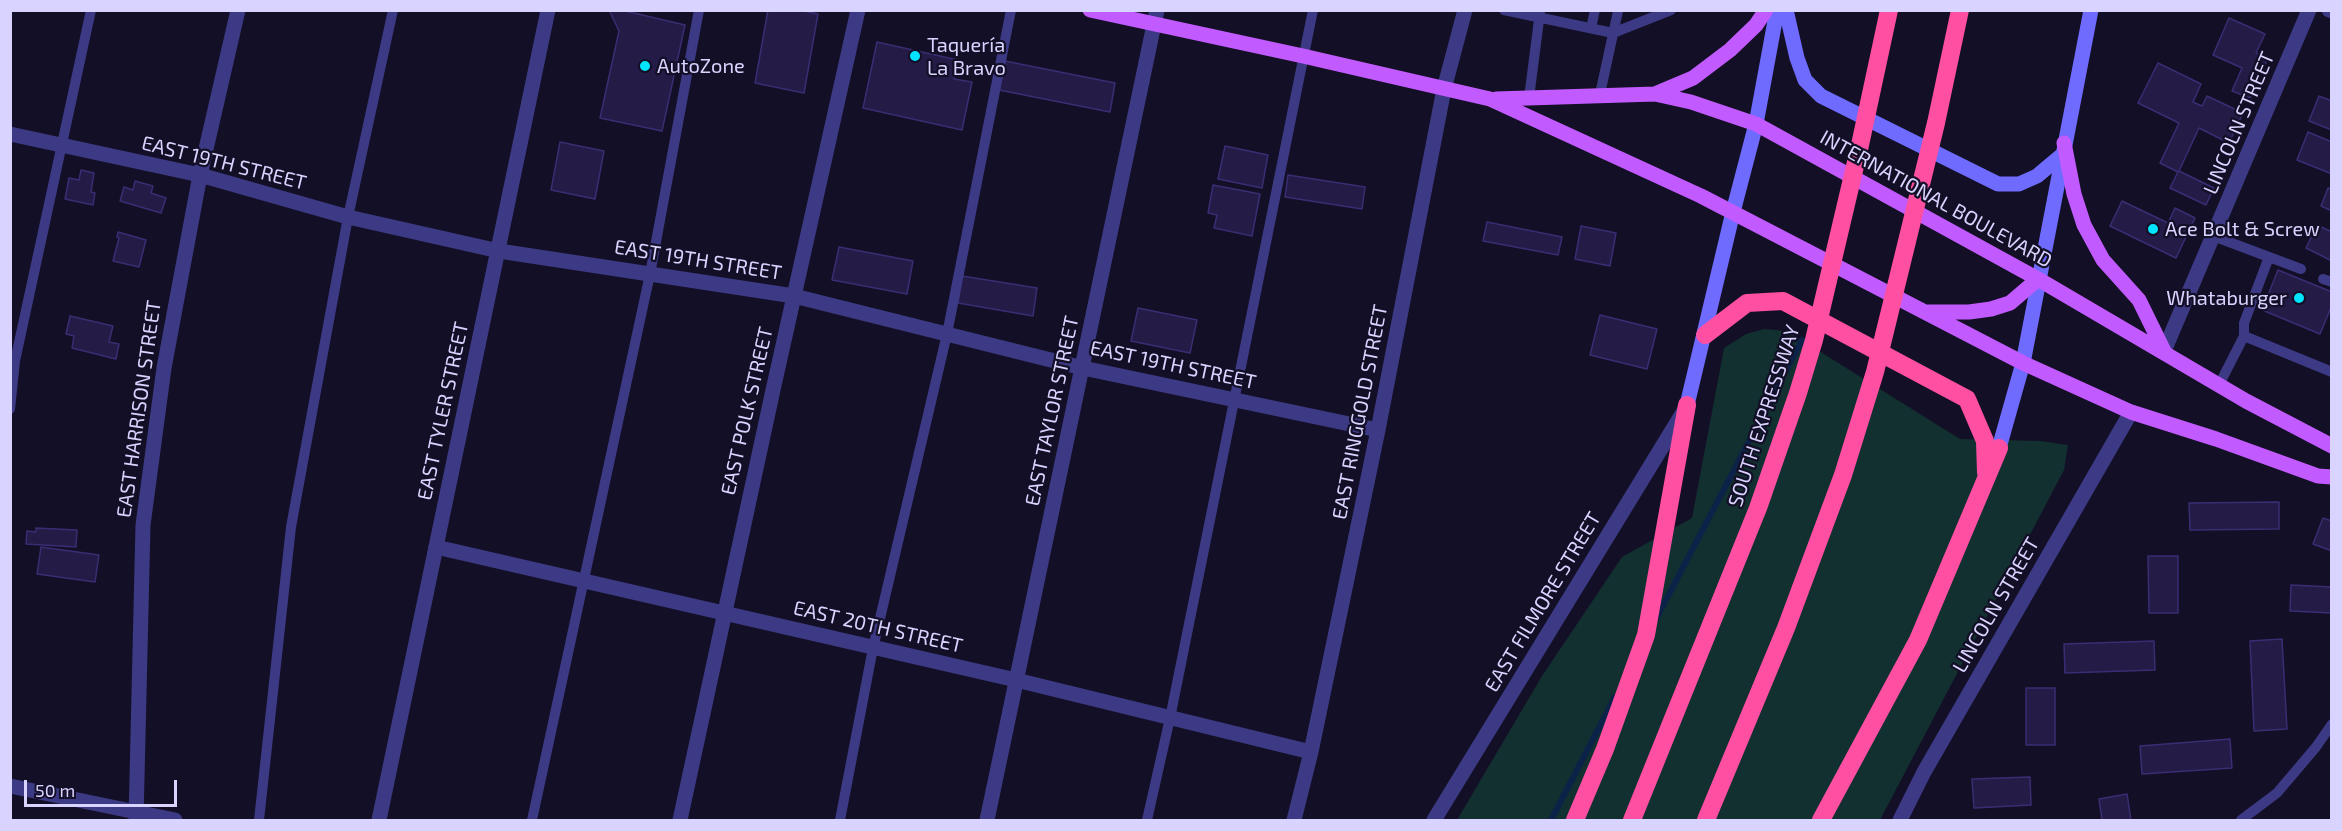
<!DOCTYPE html>
<html>
<head>
<meta charset="utf-8">
<style>
  body { margin:0 }
  #map { position:relative; width:2342px; height:831px; overflow:hidden; background:#130f26; font-family:"Exo 2",sans-serif }
  canvas { display:block }
  .frame { position:absolute; inset:0; border:12px solid #d9d4ff; pointer-events:none }
  .scale { position:absolute; left:24px; top:780px; width:153px; height:27px; box-sizing:border-box; border:3px solid #d9d4ff; border-top:0; padding-left:8px; font-size:18px; line-height:21px; white-space:nowrap; color:#d9d4ff; -webkit-text-stroke:4px #130f26; paint-order:stroke }
</style>
</head>
<body>
<div id="map">
<canvas width="2342" height="831"></canvas>
<div class="frame"></div>
<div class="scale">50 m</div>
</div>
<script>
const context = document.querySelector('canvas').getContext('2d');
context.lineJoin = 'round';
function paint(path, color) { context.fillStyle = color; context.fill(path, 'evenodd'); }
const poly = rows => new Path2D(rows.map(r => 'M' + r).join(''));
function trace(path, color, width, dash) { context.strokeStyle = color; context.lineWidth = width; context.lineCap = dash ? 'butt' : 'round'; context.setLineDash(dash || []); context.stroke(path); }
function label(font, color, halo, rows, align = 'center') {
  context.font = font + ' "Exo 2",sans-serif'; context.lineWidth = 4.5; context.setLineDash([]); context.textBaseline = 'middle'; context.strokeStyle = halo; context.fillStyle = color; for (const [text, x, y, turn = 0] of rows) {
    context.save(); context.translate(x, y); context.rotate((+turn || 0) * Math.PI / 180); context.textAlign = isNaN(turn) ? turn : align; if (halo) context.strokeText(text, 0, 0); context.fillText(text, 0, 0); context.restore();
  }
}
const green = poly([
  [1764,329,1787,331,1960,439,2040,441,2068,445,2064,470,1880,820,1457,820,1542,676,1622,557,1692,518,1724,348,1746,334]
]);
const stream = poly([
  [1656,619,1802,340],
  [1551,820,1615,697]
]);
const building = poly([
  [609,10,621,10,685,25,662,131,600,118,619,31,609,10],
  [768,10,799,10,818,14,804,93,755,83,768,10],
  [2229,18,2265,34,2256,53,2268,58,2250,98,2232,91,2242,68,2213,55,2229,18],
  [877,42,958,60,954,79,972,82,962,130,863,108,877,42],
  [1005,61,1115,83,1110,112,999,90,1005,61],
  [2158,63,2201,84,2193,102,2202,106,2207,96,2243,113,2229,143,2199,128,2179,171,2214,188,2206,205,2170,188,2178,172,2160,163,2179,123,2138,103,2158,63],
  [2319,96,2332,101,2332,130,2309,121,2319,96],
  [2308,132,2332,142,2332,174,2297,160,2308,132],
  [560,142,604,151,595,199,551,190,560,142],
  [1225,146,1268,155,1262,188,1218,179,1225,146],
  [81,170,94,173,91,192,95,193,93,205,65,199,69,178,79,180,81,170],
  [1288,175,1365,187,1362,209,1285,197,1288,175],
  [135,181,153,186,151,193,166,198,161,213,120,201,124,187,133,190,135,181],
  [1213,185,1260,194,1252,236,1214,228,1217,215,1208,213,1213,185],
  [2328,188,2332,190,2332,211,2321,206,2328,188],
  [2122,201,2168,223,2175,208,2195,218,2176,258,2110,226,2122,201],
  [1487,222,1562,237,1558,255,1483,241,1487,222],
  [2317,225,2332,232,2332,261,2306,248,2317,225],
  [1581,226,1616,233,1610,266,1575,259,1581,226],
  [118,232,146,240,139,267,113,261,119,238,117,237,118,232],
  [839,247,913,261,907,294,832,280,839,247],
  [2278,270,2332,292,2332,305,2320,334,2262,310,2278,270],
  [962,276,1037,288,1033,316,958,303,962,276],
  [1138,308,1197,320,1190,353,1131,341,1138,308],
  [1600,315,1657,329,1647,369,1590,355,1600,315],
  [70,316,113,326,109,342,119,344,116,359,72,348,74,336,66,334,70,316],
  [2279,502,2279,529,2190,530,2189,503,2279,502],
  [2323,518,2332,521,2332,551,2313,544,2323,518],
  [36,528,77,530,76,547,26,544,27,531,36,532,36,528],
  [41,547,99,555,95,582,37,574,41,547],
  [2148,556,2178,556,2178,613,2149,613,2148,556],
  [2291,585,2332,587,2332,613,2290,611,2291,585],
  [2282,639,2287,729,2254,731,2250,641,2282,639],
  [2154,641,2155,670,2065,673,2064,644,2154,641],
  [2026,688,2055,688,2055,745,2026,745,2026,688],
  [2230,739,2232,768,2142,774,2140,746,2230,739],
  [2030,777,2031,805,1974,808,1972,779,2030,777],
  [2127,794,2131,820,2102,820,2099,799,2127,794]
]);
const service = poly([
  [1504,10,1613,33,1671,10],
  [1591,28,1595,10],
  [1600,94,1618,11],
  [1529,98,1540,12],
  [2213,236,2269,257,2244,323,2244,336,2219,385],
  [2269,257,2301,269],
  [2323,279,2332,282],
  [2244,336,2332,372],
  [10,409,15,361,91,10],
  [259,820,291,527,348,217,393,10],
  [532,820,650,274,699,10],
  [840,820,873,648,947,334,1011,10],
  [1147,820,1170,718,1313,10],
  [2241,820,2277,793,2316,747,2332,724]
]);
const minor = poly([
  [2329,10,2332,11],
  [10,134,200,175,348,217,499,251,794,296,1083,368,1378,430],
  [2164,351,2309,10],
  [436,547,1016,680,1311,752],
  [10,786,175,820],
  [136,820,143,525,164,368,200,175,238,10],
  [987,820,1157,10],
  [1294,820,1311,752,1378,430,1444,89],
  [1434,820,1684,411],
  [1900,820,1924,772,2131,412]
]);
const tertiary = poly([
  [1444,89,1465,10],
  [379,820,548,10],
  [680,820,773,390,858,10]
]);
const secondary = poly([
  [1786,10,1797,58,1805,80,1821,96,1998,184,2019,184,2037,176,2062,155],
  [1687,405,1733,212,1756,124,1777,10],
  [1999,448,2023,363,2091,10]
]);
const primary = poly([
  [1090,10,1303,56,1490,99,1701,196,2023,363,2131,412,2216,439,2318,476,2332,477],
  [1655,94,1693,78,1730,50,1756,25,1766,10],
  [1496,99,1655,94,1691,102,1756,124,2038,279,2246,401,2332,446],
  [2064,143,2074,194,2084,225,2103,260,2139,300,2164,351],
  [1928,312,1969,312,1991,309,2010,303,2038,279]
]);
const motorway = poly([
  [1705,335,1747,303,1783,301,1967,399,1985,441,1986,473],
  [1575,820,1605,749,1646,635,1687,405],
  [1821,820,1918,640,1999,448]
]);
const motorwayBridge = poly([
  [1632,820,1758,508,1798,393,1814,340,1860,145,1889,10],
  [1706,820,1786,628,1843,475,1875,372,1936,123,1960,10]
]);
const markers = [
  [915,56,6,"#00e5ff"],
  [645,66,6,"#00e5ff"],
  [2153,229,6,"#00e5ff"],
  [2299,298,6,"#00e5ff"]
];
const poiNames = [
  ["Taquería",927,45],
  ["La Bravo",927,68],
  ["AutoZone",657,66],
  ["Ace Bolt & Screw",2165,229],
  ["Whataburger",2287,298,"right"]
];
const streetNames = [
  ["LINCOLN STREET",2239,123,-67],
  ["EAST 19TH STREET",224,163,14],
  ["INTERNATIONAL BOULEVARD",1936,199,29],
  ["EAST 19TH STREET",698,260,9],
  ["EAST 19TH STREET",1173,365,12],
  ["EAST HARRISON STREET",139,409,-82],
  ["EAST TYLER STREET",443,411,-78],
  ["EAST POLK STREET",747,411,-77],
  ["EAST TAYLOR STREET",1052,411,-78],
  ["EAST RINGGOLD STREET",1360,412,-79],
  ["SOUTH EXPRESSWAY",1764,416,-72],
  ["EAST FILMORE STREET",1543,602,-59],
  ["LINCOLN STREET",1996,605,-60],
  ["EAST 20TH STREET",878,627,13]
];
paint(green, '#12302f');
trace(stream, '#0c2248', 6);
paint(building, '#241b47');
trace(building, '#3b2d73', 1.5);
trace(service, '#3d3a85', 10);
trace(minor, '#3d3a85', 15);
trace(tertiary, '#3d3a85', 15);
trace(secondary, '#6f6bff', 15);
trace(primary, '#c25bff', 15);
trace(motorway, '#ff4fa3', 18);
trace(motorwayBridge, '#ff4fa3', 18);
for (const [x, y, r, color] of markers) { const dot = new Path2D(); dot.arc(x, y, r, 0, 2 * Math.PI); context.fillStyle = color; context.fill(dot); trace(dot, '#130f26', 2); }
label('20px', '#d9d4ff', '#130f26', poiNames, 'left');
label('20px', '#d9d4ff', '#130f26', streetNames);
</script>
</body>
</html>
